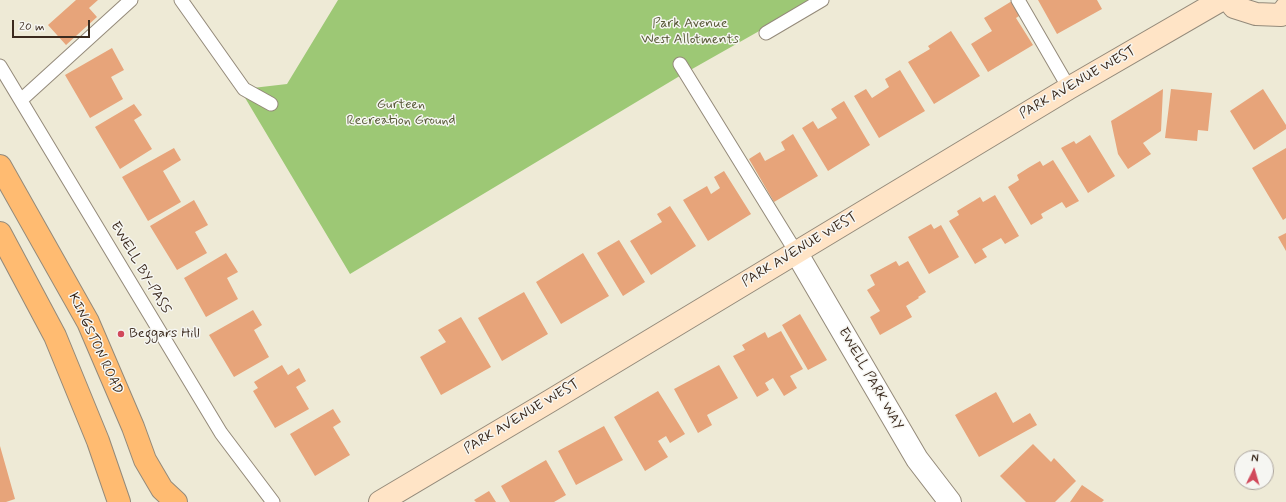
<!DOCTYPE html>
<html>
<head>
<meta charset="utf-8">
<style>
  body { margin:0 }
  #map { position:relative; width:1286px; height:502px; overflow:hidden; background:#eeead6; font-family:Mynerve,sans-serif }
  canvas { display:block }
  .north { position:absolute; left:1234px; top:450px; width:40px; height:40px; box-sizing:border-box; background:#f6f6f2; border:1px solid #aba49d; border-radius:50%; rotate:5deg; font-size:11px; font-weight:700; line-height:16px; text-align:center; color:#3b2a1e }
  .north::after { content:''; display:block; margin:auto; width:14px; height:18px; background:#d1495b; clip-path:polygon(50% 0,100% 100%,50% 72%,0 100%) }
  .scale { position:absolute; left:12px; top:20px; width:78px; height:18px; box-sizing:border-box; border:2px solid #3b2a1e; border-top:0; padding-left:5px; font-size:12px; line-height:14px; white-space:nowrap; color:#3b2a1e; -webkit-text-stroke:3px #f6f6f2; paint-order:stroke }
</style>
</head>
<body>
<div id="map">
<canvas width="1286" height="502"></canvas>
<div class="north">N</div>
<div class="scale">20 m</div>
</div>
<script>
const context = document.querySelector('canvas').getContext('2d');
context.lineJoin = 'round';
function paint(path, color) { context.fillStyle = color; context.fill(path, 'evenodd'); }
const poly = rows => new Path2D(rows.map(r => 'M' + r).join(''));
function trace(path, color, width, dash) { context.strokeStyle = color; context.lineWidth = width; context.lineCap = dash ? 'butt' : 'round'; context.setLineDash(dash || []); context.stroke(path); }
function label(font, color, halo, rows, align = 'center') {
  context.font = font + ' Mynerve,sans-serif'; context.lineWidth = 3; context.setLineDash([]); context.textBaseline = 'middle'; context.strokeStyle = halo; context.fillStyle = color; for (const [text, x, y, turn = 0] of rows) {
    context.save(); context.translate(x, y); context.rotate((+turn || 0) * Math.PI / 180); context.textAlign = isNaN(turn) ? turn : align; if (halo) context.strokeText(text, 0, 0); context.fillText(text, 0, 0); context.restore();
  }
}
const green = poly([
  [338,0,814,0,678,77,350,274,241,91,244,89,287,84]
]);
const building = poly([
  [76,0,98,0,89,8,97,17,66,45,48,25],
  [1038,0,1097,0,1102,9,1057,34],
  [1012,1,1022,14,1016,18,1033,45,988,72,971,44,992,31,984,18],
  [951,31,980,76,934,104,908,62,930,49,928,46],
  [112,48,124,70,111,77,123,99,90,118,65,75],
  [900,70,925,111,879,138,854,96,866,89,872,98,889,87,885,79],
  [1163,89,1161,131,1143,143,1151,154,1128,169,1118,154,1111,121],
  [1171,89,1212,93,1208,131,1198,130,1197,141,1165,138],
  [1263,89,1286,125,1286,129,1254,150,1230,111],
  [844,101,870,145,828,171,802,128,813,121,818,129,837,118,831,109],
  [134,104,142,115,134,120,152,149,120,169,95,127],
  [793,134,818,176,774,202,749,159,760,152,765,161,785,150,781,142],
  [1090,135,1115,176,1088,193,1061,148,1074,141,1076,144],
  [174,148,181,160,163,171,181,202,148,221,122,177],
  [1286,148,1286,218,1283,220,1252,168],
  [1053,160,1079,201,1066,208,1062,202,1041,214,1043,218,1031,225,1008,187,1019,180,1017,175,1028,168,1040,161,1043,166],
  [724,171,751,214,708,241,683,200,707,186,711,194,720,188,714,177],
  [995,195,1019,236,1005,244,1001,238,982,249,987,257,975,264,949,221,959,215,957,211,980,197,983,202],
  [194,200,208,225,195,232,207,253,177,270,150,226],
  [670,206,696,246,651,275,630,241,662,222,657,214],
  [931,224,934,229,941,225,959,257,929,274,908,237],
  [1286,233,1286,251,1278,237],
  [619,240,645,282,623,296,597,253],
  [226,253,238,272,227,278,238,299,206,317,184,278],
  [583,253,609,296,561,324,536,282],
  [896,261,899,266,908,261,926,292,918,297,919,298,906,306,912,317,880,335,870,317,880,311,867,290,875,285,870,275],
  [524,292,548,334,502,361,478,318],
  [253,310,262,325,254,330,269,357,234,377,209,335],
  [800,314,827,360,808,370,782,325],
  [461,317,491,367,441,395,420,357,446,342,438,330],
  [781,331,803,369,790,376,797,388,784,396,773,378,765,383,769,390,757,397,733,356,745,350,742,345,765,332,768,338],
  [282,365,288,375,299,368,306,381,296,387,309,409,275,428,253,391,258,388,254,382],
  [719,365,738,398,707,415,712,425,698,433,674,389],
  [658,391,685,434,670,443,666,436,658,441,668,457,645,471,614,417],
  [996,392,1013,423,1030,413,1037,425,979,457,955,415],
  [333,409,341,422,333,427,350,455,315,476,290,434],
  [604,426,623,460,576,485,558,451],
  [1033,444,1051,462,1054,458,1076,481,1055,502,1026,502,1000,476],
  [0,446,15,499,6,502,0,502],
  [546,460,566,495,554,502,510,502,501,486],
  [1082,485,1104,500,1102,502,1070,502],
  [489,491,496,502,476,502,474,500]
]);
const lane = poly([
  [181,0,244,89,271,104],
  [1018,0,1069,88],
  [766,33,822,0],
  [680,64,796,252],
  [0,66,221,433,273,502],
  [21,100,131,0]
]);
const street = poly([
  [796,252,917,459,950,502]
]);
const secondary = poly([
  [1229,0,1234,7,1256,14,1281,15,1286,8],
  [380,502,550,401,1069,88,1221,0]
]);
const highway = poly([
  [0,166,88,322,133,427,145,460,162,489,176,502],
  [0,233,55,336,98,441,119,502]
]);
const markers = [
  [121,334,4,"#d1495b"]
];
const parkNames = [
  ["Park Avenue",690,24],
  ["West Allotments",690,40],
  ["Gurteen",401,105],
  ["Recreation Ground",401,121]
];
const streetNames = [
  ["PARK AVENUE WEST",1078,83,-30],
  ["PARK AVENUE WEST",800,250,-31],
  ["EWELL BY-PASS",140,268,59],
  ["KINGSTON ROAD",95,344,65],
  ["EWELL PARK WAY",870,379,60],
  ["PARK AVENUE WEST",522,417,-31]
];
const poiNames = [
  ["Beggars Hill",129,334]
];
paint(green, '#9dc875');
paint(building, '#e7a47a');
trace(lane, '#948a7a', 15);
trace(street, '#948a7a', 24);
trace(secondary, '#948a7a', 24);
trace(highway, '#948a7a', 24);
trace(lane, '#fff', 13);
trace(street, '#fff', 22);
trace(secondary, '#ffe4c6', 22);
trace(highway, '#ffbb71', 22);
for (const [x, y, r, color] of markers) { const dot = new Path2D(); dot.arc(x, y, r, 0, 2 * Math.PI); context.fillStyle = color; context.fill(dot); trace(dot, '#f6f6f2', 1.5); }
label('14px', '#585938', '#f6f6f2', parkNames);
label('14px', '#3b2a1e', '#f6f6f2', streetNames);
label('14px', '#3b2a1e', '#f6f6f2', poiNames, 'left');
</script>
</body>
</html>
